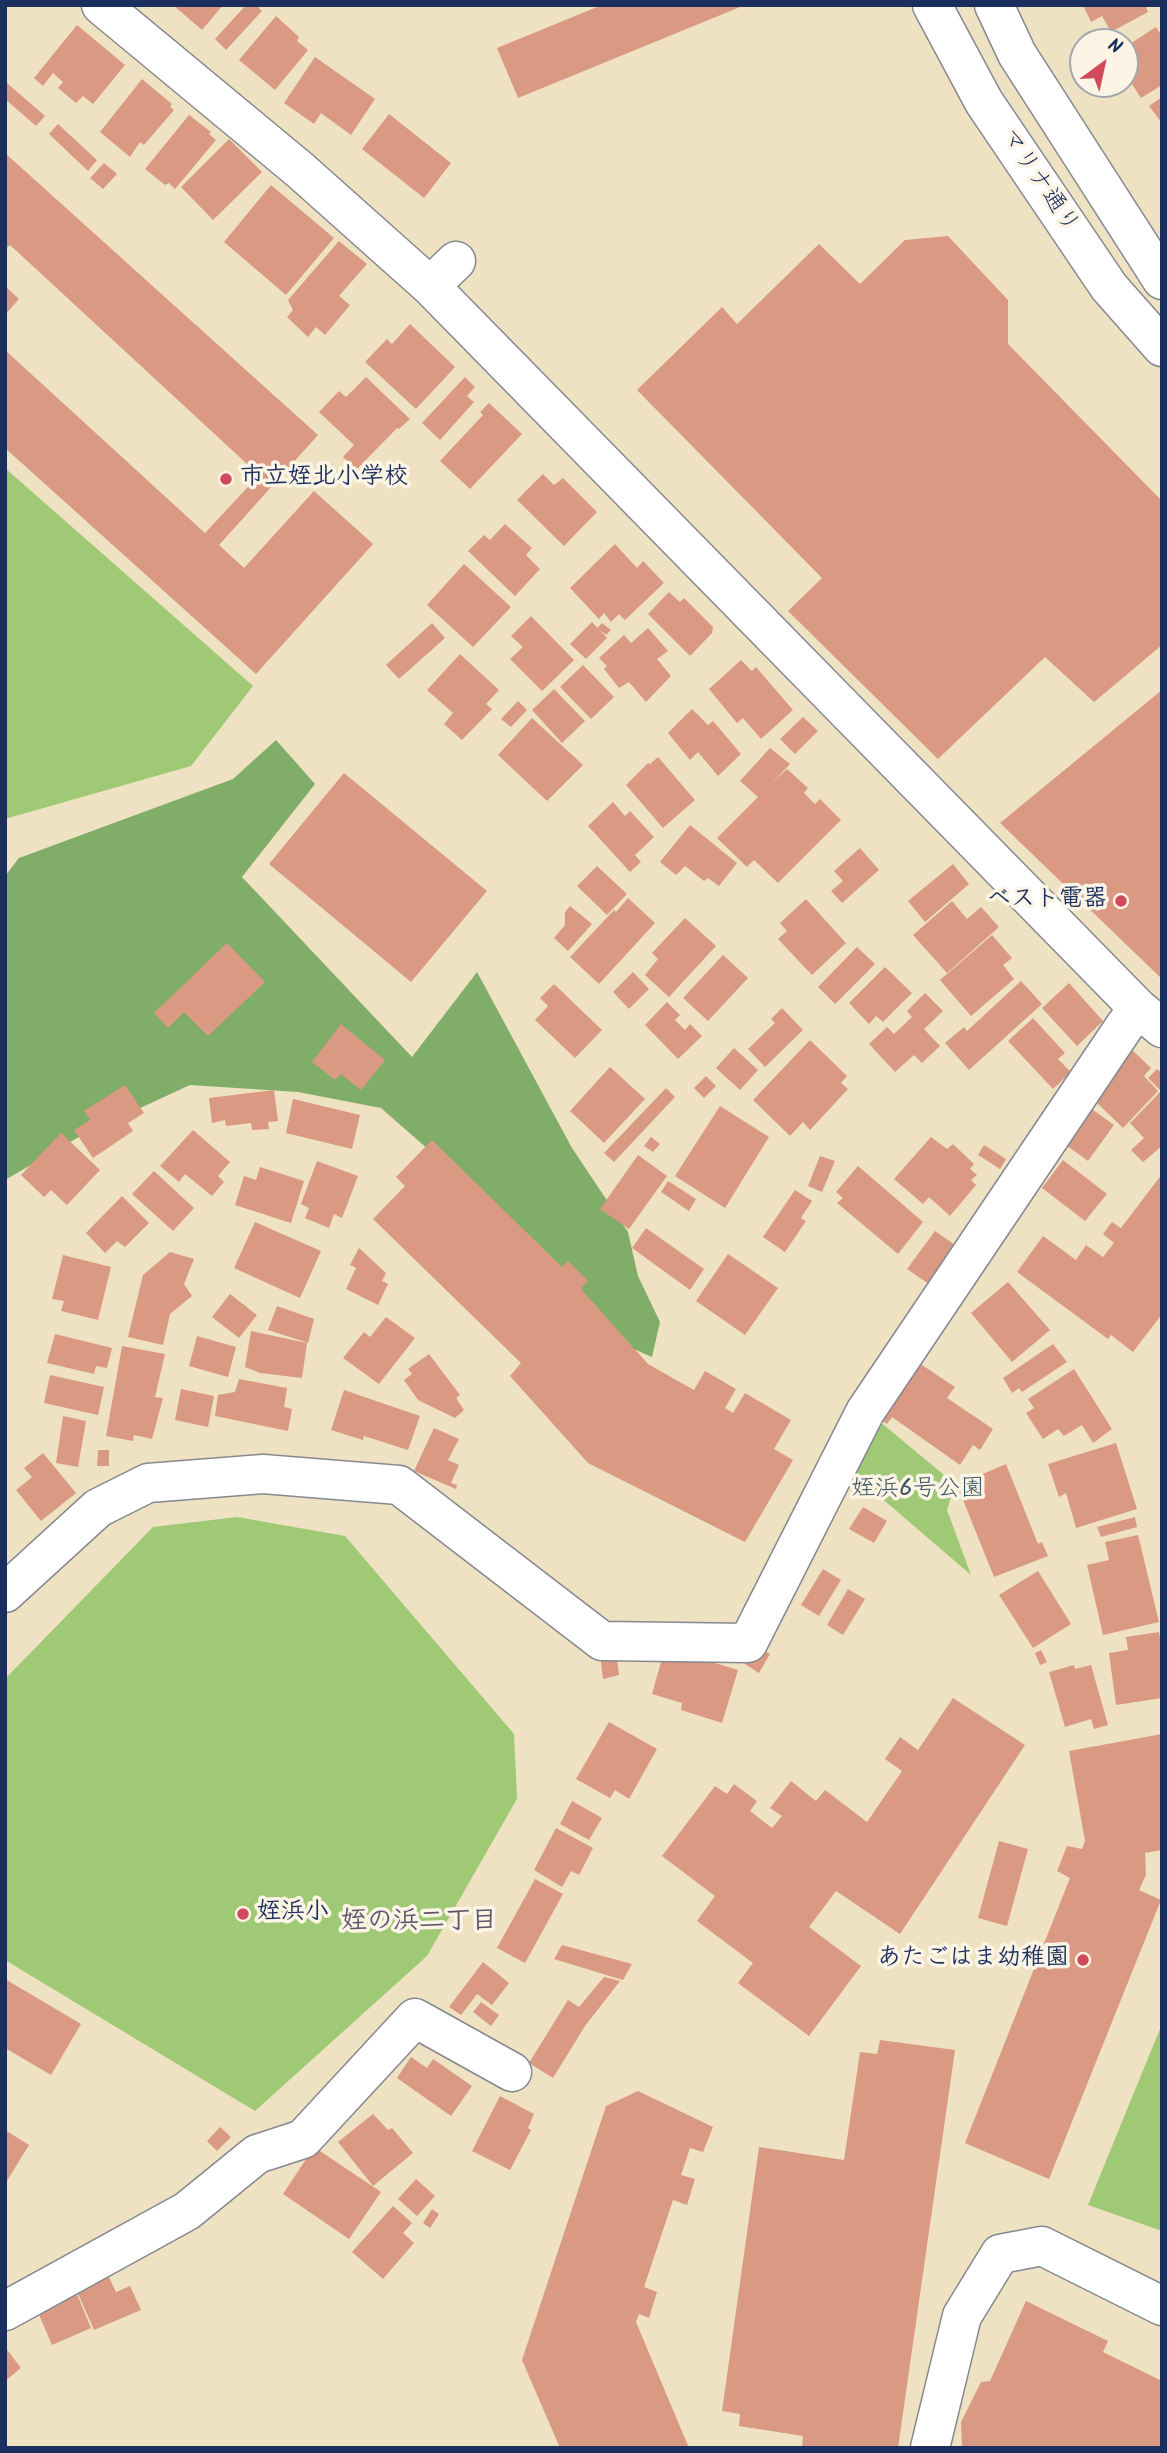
<!DOCTYPE html>
<html>
<head>
<meta charset="utf-8">
<style>
  body { margin:0 }
  #map { position:relative; width:1167px; height:2453px; overflow:hidden; background:#efe2c2; font-family:Kalam,sans-serif }
  canvas { display:block }
  .frame { position:absolute; inset:0; border:7px solid #1b2f5e; pointer-events:none }
  .north { position:absolute; left:1069px; top:28px; width:70px; height:70px; box-sizing:border-box; background:#fcf5e5; border:2px solid #a2a6af; border-radius:50%; rotate:33deg; font-size:19px; font-weight:700; line-height:28px; text-align:center; color:#1b2f5e }
  .north::after { content:''; display:block; margin:auto; width:24px; height:32px; background:#d1495b; clip-path:polygon(50% 0,100% 100%,50% 72%,0 100%) }
</style>
</head>
<body>
<div id="map">
<canvas width="1167" height="2453"></canvas>
<div class="frame"></div>
<div class="north">N</div>
</div>
<script>
const context = document.querySelector('canvas').getContext('2d');
context.lineJoin = 'round';
function paint(path, color) { context.fillStyle = color; context.fill(path, 'evenodd'); }
const poly = rows => new Path2D(rows.map(r => 'M' + r).join(''));
function trace(path, color, width, dash) { context.strokeStyle = color; context.lineWidth = width; context.lineCap = dash ? 'butt' : 'round'; context.setLineDash(dash || []); context.stroke(path); }
function label(font, color, halo, rows, align = 'center') {
  context.font = font + ' Kalam,"Klee One",sans-serif'; context.lineWidth = 7; context.setLineDash([]); context.textBaseline = 'middle'; context.strokeStyle = halo; context.fillStyle = color; for (const [text, x, y, turn = 0] of rows) {
    context.save(); context.translate(x, y); context.rotate((+turn || 0) * Math.PI / 180); context.textAlign = isNaN(turn) ? turn : align; if (halo) context.strokeText(text, 0, 0); context.fillText(text, 0, 0); context.restore();
  }
}
const green = poly([
  [5,468,253,686,191,766,5,819],
  [879,1421,955,1484,947,1510,971,1575,850,1471],
  [237,1517,345,1536,514,1734,517,1799,427,1956,255,2111,5,1960,5,1679,153,1527],
  [1162,2024,1162,2231,1088,2205]
]);
const forest = poly([
  [276,740,315,784,242,877,412,1057,477,972,572,1148,628,1232,638,1276,660,1322,652,1357,604,1336,469,1185,381,1108,298,1092,190,1085,84,1134,5,1180,5,876,19,858,233,779]
]);
const building = poly([
  [173,5,223,5,202,30],
  [246,5,256,5,262,11,226,50,215,39],
  [602,5,745,5,518,98,497,48],
  [1083,5,1145,5,1148,12,1111,32,1102,16,1091,22],
  [276,16,299,37,297,41,308,50,275,90,239,60],
  [77,25,125,65,93,104,83,96,76,103,58,88,63,82,53,73,43,86,34,78],
  [1156,27,1162,36,1162,85,1141,98,1128,78,1125,79,1125,47],
  [315,57,375,99,351,135,321,113,314,124,284,103],
  [142,79,172,104,170,107,174,110,144,145,140,142,130,157,100,132],
  [7,83,45,116,36,126,5,99],
  [1162,97,1162,123,1149,106],
  [389,114,451,163,424,198,362,149],
  [189,115,211,132,209,134,216,140,175,189,169,183,165,185,145,169],
  [58,124,97,160,88,171,49,134],
  [229,139,262,172,213,220,181,187],
  [5,153,318,435,219,545,244,568,314,491,373,544,256,674,5,448,5,350,205,533,259,475,10,245,5,249],
  [104,163,117,174,103,189,90,178],
  [271,185,334,238,286,295,224,242],
  [948,236,1008,300,1008,344,1162,501,1162,645,1094,702,1045,657,938,759,788,611,822,578,637,390,722,307,737,324,819,244,860,284,905,240],
  [339,241,367,264,339,296,350,305,325,335,316,327,308,337,287,317,293,310,288,300],
  [5,286,19,299,5,315],
  [410,324,455,367,416,409,365,362,387,339,392,344],
  [366,377,410,419,399,429,397,428,356,470,343,457,354,445,319,412,339,391,346,397],
  [465,377,475,387,467,396,474,402,440,440,422,423],
  [489,403,522,434,470,489,440,461,483,415,480,412],
  [543,474,554,485,563,478,597,512,564,546,517,500],
  [505,524,532,548,526,555,540,569,515,596,468,551,484,535,490,540],
  [615,544,637,568,643,561,664,583,625,620,619,614,611,622,604,613,599,619,570,588],
  [464,564,511,607,473,647,427,605],
  [669,592,680,602,684,598,713,627,712,633,690,656,648,614],
  [531,616,574,660,542,691,510,659,523,647,511,636],
  [592,622,607,638,586,659,570,644],
  [432,623,445,638,399,679,386,665],
  [602,623,611,630,606,635,597,628],
  [648,628,668,651,657,659,671,676,646,702,629,682,619,688,604,669,607,666,599,658,624,635,631,643],
  [460,654,499,690,486,704,492,709,462,740,444,724,453,713,427,690],
  [741,660,752,671,756,667,793,710,761,739,743,718,737,723,709,689],
  [583,665,614,697,591,719,560,687],
  [554,689,585,721,562,743,532,710],
  [1162,690,1162,979,1000,823],
  [518,701,527,710,511,727,501,719],
  [692,709,708,725,713,721,741,754,718,776,698,752,690,760,668,733],
  [803,717,818,731,795,754,780,739],
  [532,718,583,765,547,801,498,755],
  [770,748,790,764,771,784,787,769,808,788,804,793,815,804,820,799,841,820,778,883,754,860,747,867,717,838,758,797,740,781],
  [658,757,695,800,663,828,626,785,648,763,650,764],
  [344,773,487,891,411,982,269,864],
  [613,802,625,816,630,811,654,837,635,855,641,862,630,872,588,826],
  [690,825,737,863,719,886,708,878,704,881,685,866,676,875,660,862],
  [860,848,879,870,842,903,831,891,843,881,834,871],
  [953,864,969,884,925,922,908,901],
  [597,866,627,894,607,915,577,886],
  [628,898,655,923,599,984,570,957,614,910,616,912],
  [806,899,846,943,812,975,778,939,787,931,780,923],
  [952,901,967,919,981,907,999,927,947,973,913,935],
  [570,906,592,924,568,951,554,938,565,925,565,912],
  [685,918,716,946,669,997,645,975,658,959,652,953],
  [992,935,1012,958,1003,965,1014,979,971,1016,940,980],
  [227,943,265,982,208,1036,184,1012,168,1028,154,1013],
  [857,947,875,964,835,1004,818,987],
  [723,955,748,978,708,1021,683,998],
  [885,967,912,993,883,1022,876,1016,869,1024,849,1003],
  [633,972,649,989,629,1009,613,992],
  [1021,981,1042,1004,969,1070,945,1043,964,1027,967,1031],
  [1069,983,1103,1021,1077,1046,1042,1008],
  [554,984,602,1030,575,1058,535,1020,548,1006,540,998],
  [925,993,943,1011,924,1029,940,1046,922,1063,914,1055,895,1072,869,1044,887,1027,894,1034,912,1017,907,1011],
  [667,1002,680,1015,675,1020,685,1030,690,1024,702,1036,678,1059,645,1025],
  [782,1008,803,1030,765,1067,748,1049,775,1023,771,1019],
  [1033,1018,1065,1053,1058,1059,1071,1072,1053,1089,1008,1041],
  [341,1024,385,1060,361,1090,341,1074,335,1080,312,1062],
  [810,1040,847,1076,841,1083,848,1089,810,1130,803,1122,790,1136,753,1100],
  [734,1048,758,1070,740,1090,716,1068],
  [1131,1049,1151,1068,1144,1076,1158,1091,1123,1128,1092,1098],
  [610,1067,645,1099,604,1143,570,1111],
  [1157,1069,1162,1073,1162,1146,1143,1162,1131,1150,1144,1138,1130,1123,1161,1091,1148,1078],
  [706,1076,716,1086,704,1098,694,1088],
  [125,1085,144,1113,128,1123,133,1131,93,1158,74,1130,90,1120,84,1111],
  [666,1088,675,1097,614,1162,604,1153],
  [274,1090,278,1121,268,1122,269,1129,252,1130,251,1123,226,1126,225,1120,212,1123,209,1098],
  [293,1099,360,1115,352,1149,286,1133],
  [720,1106,769,1137,725,1208,675,1176],
  [1089,1107,1114,1125,1088,1161,1063,1143],
  [193,1130,230,1162,218,1176,224,1182,212,1196,185,1174,179,1182,160,1166],
  [61,1133,100,1170,67,1205,51,1190,44,1197,21,1175],
  [651,1137,660,1144,653,1152,644,1146],
  [931,1137,947,1149,953,1144,974,1164,970,1169,977,1175,971,1180,976,1185,950,1216,929,1197,923,1204,894,1179],
  [432,1140,562,1267,568,1261,588,1281,581,1289,648,1364,694,1390,705,1371,736,1389,725,1408,733,1413,745,1393,791,1420,774,1449,793,1460,745,1542,588,1463,510,1376,521,1363,373,1219,405,1186,396,1177],
  [984,1145,1006,1159,1000,1169,978,1155],
  [638,1155,667,1176,629,1229,600,1209],
  [820,1156,835,1161,822,1192,808,1186],
  [1063,1160,1107,1194,1085,1221,1042,1188],
  [317,1161,358,1176,342,1218,334,1214,329,1228,305,1218,309,1208,301,1204],
  [858,1166,923,1222,898,1254,837,1203,843,1198,836,1192],
  [260,1167,304,1181,291,1223,235,1205,244,1176,256,1180],
  [154,1171,194,1208,173,1231,132,1194],
  [1162,1174,1162,1314,1133,1352,1111,1335,1108,1339,1017,1272,1043,1236,1076,1260,1086,1245,1103,1257,1114,1243,1103,1234,1112,1222,1121,1228],
  [668,1181,696,1199,689,1211,661,1192],
  [795,1190,812,1201,801,1218,806,1221,785,1252,763,1237],
  [122,1196,149,1223,125,1247,117,1241,105,1253,86,1233],
  [255,1222,321,1251,300,1298,234,1268],
  [646,1228,704,1269,690,1290,632,1248],
  [935,1231,964,1251,936,1289,907,1269],
  [359,1248,386,1273,382,1281,388,1284,378,1305,346,1289,356,1268,350,1265],
  [170,1252,194,1259,184,1284,192,1296,170,1314,163,1345,128,1337,143,1275],
  [728,1254,778,1288,745,1335,696,1301],
  [63,1255,111,1267,98,1320,61,1311,64,1301,52,1299],
  [1008,1282,1050,1330,1012,1362,971,1313],
  [230,1294,257,1315,239,1338,212,1317],
  [277,1306,314,1319,308,1343,268,1330],
  [386,1317,415,1338,379,1384,343,1358,364,1332,370,1337],
  [251,1331,307,1343,302,1378,260,1373,245,1367],
  [55,1334,112,1348,107,1368,96,1366,94,1374,47,1363],
  [197,1336,236,1347,228,1377,189,1366],
  [1053,1344,1067,1362,1022,1392,1019,1388,1012,1393,1003,1378],
  [122,1346,165,1354,155,1397,163,1398,152,1439,134,1435,133,1441,106,1436],
  [429,1354,460,1395,456,1398,464,1410,455,1418,418,1400,404,1380,412,1374,408,1369],
  [919,1363,955,1387,947,1398,993,1429,980,1450,973,1445,960,1465,892,1417,887,1424,881,1420],
  [1074,1369,1112,1429,1093,1443,1082,1425,1064,1436,1058,1429,1043,1439,1026,1413,1034,1408,1028,1399],
  [50,1375,104,1387,98,1415,44,1403],
  [239,1379,287,1388,284,1407,292,1409,288,1431,215,1416,218,1395,235,1392],
  [181,1389,214,1396,208,1427,175,1420],
  [344,1390,420,1416,408,1450,364,1436,363,1440,331,1430],
  [63,1416,86,1421,78,1467,56,1463],
  [434,1428,459,1439,448,1460,459,1465,451,1483,457,1485,456,1489,414,1471],
  [1116,1443,1137,1509,1076,1528,1066,1493,1059,1497,1048,1464],
  [98,1450,109,1450,109,1466,97,1466],
  [43,1453,76,1493,41,1521,16,1490,32,1477,24,1468],
  [1006,1464,1038,1544,1042,1542,1048,1556,994,1577,957,1485],
  [863,1507,887,1521,874,1543,849,1529],
  [1135,1517,1137,1527,1101,1537,1097,1527],
  [1138,1535,1159,1622,1103,1635,1087,1565,1109,1560,1105,1542],
  [823,1569,841,1580,819,1616,801,1605],
  [1038,1571,1071,1624,1033,1648,999,1595],
  [848,1589,865,1599,843,1635,827,1625],
  [1159,1632,1162,1650,1162,1698,1116,1705,1109,1653,1128,1650,1126,1637],
  [757,1646,770,1654,759,1673,745,1664],
  [665,1648,738,1670,722,1723,681,1710,682,1703,652,1694],
  [1041,1650,1047,1662,1040,1665,1035,1653],
  [616,1651,619,1675,603,1679,600,1654],
  [1074,1665,1075,1669,1091,1665,1108,1725,1094,1729,1091,1719,1065,1727,1049,1672],
  [953,1698,1025,1745,900,1934,836,1891,809,1927,861,1966,809,2036,738,1983,753,1963,697,1921,715,1896,662,1856,715,1786,727,1794,734,1784,757,1801,750,1811,772,1828,782,1816,770,1808,791,1781,816,1801,825,1790,867,1822,902,1771,885,1759,900,1737,918,1750],
  [609,1722,657,1749,629,1799,615,1790,610,1798,576,1779],
  [1162,1734,1162,1850,1145,1853,1146,1875,1139,1890,1161,1900,1049,2179,965,2143,1070,1878,1057,1871,1067,1846,1082,1849,1085,1841,1069,1751],
  [572,1801,602,1818,589,1840,560,1824],
  [556,1828,593,1848,579,1875,571,1871,562,1887,534,1870],
  [999,1841,1028,1849,1007,1926,978,1918],
  [535,1879,563,1894,525,1963,497,1948],
  [562,1945,632,1964,623,1980,554,1959],
  [483,1962,509,1983,492,2005,477,1994,461,2015,449,2007],
  [604,1977,620,1981,585,2026,553,2078,529,2063,568,2000,579,2007],
  [5,1979,81,2024,51,2075,5,2048],
  [481,2002,499,2015,491,2026,473,2012],
  [880,2040,955,2050,898,2448,802,2448,803,2436,739,2426,740,2414,722,2411,759,2147,844,2160,860,2052,877,2054],
  [411,2057,427,2068,433,2059,472,2086,451,2116,397,2078],
  [638,2091,713,2127,703,2152,690,2148,681,2175,695,2179,687,2205,673,2200,644,2287,657,2292,649,2318,639,2314,636,2322,689,2448,560,2448,522,2360,606,2106],
  [500,2096,534,2114,528,2128,531,2130,510,2170,472,2151],
  [373,2114,388,2130,392,2128,413,2153,373,2186,338,2142],
  [220,2127,231,2137,217,2151,207,2141],
  [5,2130,29,2145,5,2184],
  [314,2147,381,2192,349,2239,283,2194],
  [416,2179,435,2196,417,2216,398,2199],
  [393,2206,412,2223,403,2233,414,2243,383,2279,352,2252],
  [432,2209,439,2214,430,2228,423,2223],
  [108,2275,116,2292,130,2286,141,2310,94,2330,76,2289],
  [77,2294,91,2328,52,2345,37,2310],
  [1026,2301,1108,2341,1103,2352,1162,2381,1162,2448,962,2448,961,2422,981,2382,990,2381],
  [5,2347,21,2368,5,2381]
]);
const minor = poly([
  [101,5,300,170,430,286,1138,1008,1162,1028],
  [932,5,984,102,1109,287,1162,347],
  [994,5,1017,54,1162,280],
  [430,286,456,261],
  [5,1593,98,1508,148,1483,263,1474,399,1485,602,1641,748,1643,865,1412,1124,1027,1138,1008],
  [5,2311,187,2211,257,2154,303,2139,415,2018,512,2072],
  [930,2448,962,2316,1000,2254,1042,2246,1162,2306]
]);
const markers = [
  [226,479,7,"#d1495b"],
  [1121,901,7,"#d1495b"],
  [243,1914,7,"#d1495b"],
  [1083,1960,7,"#d1495b"]
];
const streetNames = [
  ["マリナ通り",1038,182,56]
];
const poiNames = [
  ["市立姪北小学校",240,479],
  ["ベスト電器",1107,901,"right"],
  ["姪浜小",257,1914],
  ["あたごはま幼稚園",1069,1960,"right"]
];
const parkNames = [
  ["姪浜6号公園",918,1491]
];
const neighbourhoodNames = [
  ["姪の浜二丁目",419,1924]
];
paint(green, '#a0c976');
paint(forest, '#80ad67');
paint(building, '#d99983');
trace(minor, '#858890', 41);
trace(minor, '#fff', 38);
for (const [x, y, r, color] of markers) { const dot = new Path2D(); dot.arc(x, y, r, 0, 2 * Math.PI); context.fillStyle = color; context.fill(dot); trace(dot, '#fcf5e5', 2.5); }
label('24px', '#1b2f5e', '#fcf5e5', streetNames);
label('bold 24px', '#1b2f5e', '#fcf5e5', poiNames, 'left');
label('24px', '#3c5664', '#fcf5e5', parkNames);
label('bold 26px', '#5e546b', '#fcf5e5', neighbourhoodNames);
</script>
</body>
</html>
